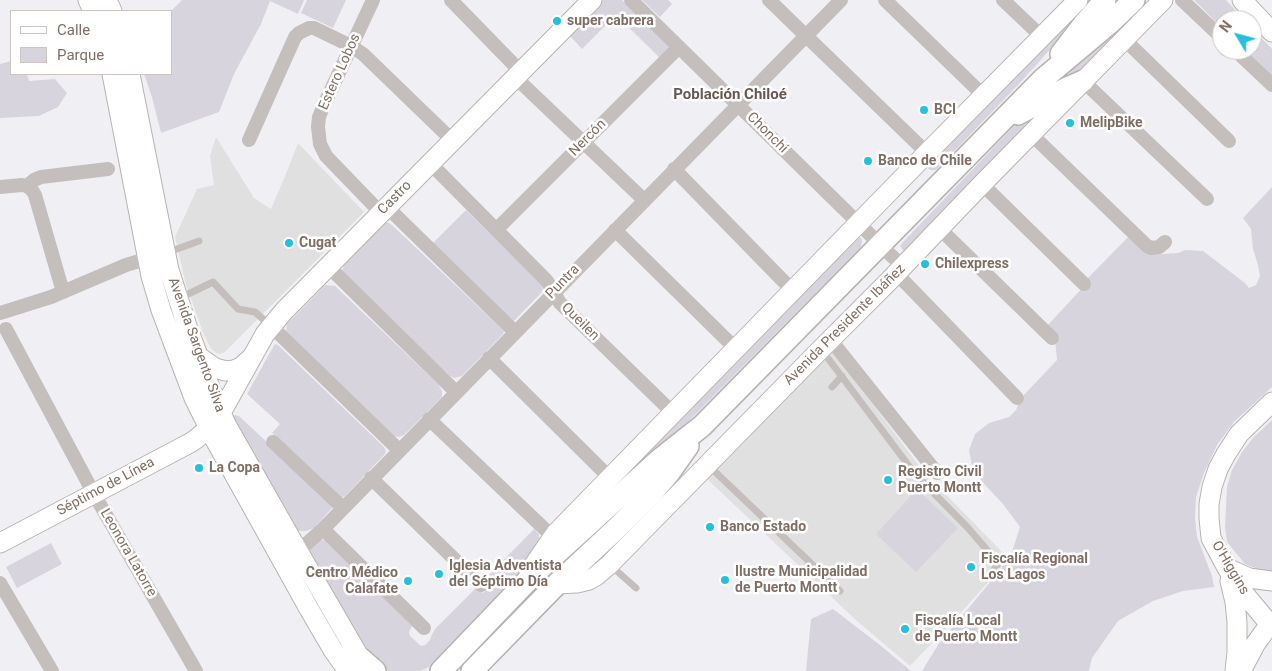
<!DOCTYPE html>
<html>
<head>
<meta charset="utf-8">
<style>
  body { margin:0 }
  #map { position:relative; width:1272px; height:671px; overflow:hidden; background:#f0f0f4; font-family:Roboto,sans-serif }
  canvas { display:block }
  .legend { position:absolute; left:10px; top:10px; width:162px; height:65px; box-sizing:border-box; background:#fff; border:1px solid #ccc5c1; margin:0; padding:6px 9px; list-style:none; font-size:15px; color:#806e64 }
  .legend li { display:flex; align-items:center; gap:10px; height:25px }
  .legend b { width:25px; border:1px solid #ccc5c1 }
  .north { position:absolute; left:1212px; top:10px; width:50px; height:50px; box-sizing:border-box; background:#fff; border:1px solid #ccc5c1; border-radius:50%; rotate:307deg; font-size:14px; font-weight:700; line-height:20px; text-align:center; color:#806e64 }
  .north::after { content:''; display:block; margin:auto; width:18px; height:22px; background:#26bfde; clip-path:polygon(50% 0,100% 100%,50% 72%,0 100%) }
</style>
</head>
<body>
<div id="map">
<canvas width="1272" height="671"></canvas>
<ul class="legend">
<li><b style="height:6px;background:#fff"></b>Calle</li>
<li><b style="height:14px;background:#d8d4de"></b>Parque</li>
</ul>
<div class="north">N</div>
</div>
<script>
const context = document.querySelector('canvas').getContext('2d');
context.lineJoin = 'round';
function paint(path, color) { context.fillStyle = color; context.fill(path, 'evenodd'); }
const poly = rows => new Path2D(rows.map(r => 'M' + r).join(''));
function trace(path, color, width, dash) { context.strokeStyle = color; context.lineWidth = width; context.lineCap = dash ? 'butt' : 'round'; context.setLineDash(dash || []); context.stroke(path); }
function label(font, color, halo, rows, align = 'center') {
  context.font = font + ' Roboto,sans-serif'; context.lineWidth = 5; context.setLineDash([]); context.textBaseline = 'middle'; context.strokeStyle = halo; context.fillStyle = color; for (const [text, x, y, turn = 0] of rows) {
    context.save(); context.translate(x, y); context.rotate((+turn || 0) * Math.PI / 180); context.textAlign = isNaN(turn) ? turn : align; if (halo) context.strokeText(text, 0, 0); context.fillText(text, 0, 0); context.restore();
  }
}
const built = poly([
  [216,137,254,198,271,209,288,169,298,143,364,212,225,352,220,354,216,353,211,349,204,335,186,285,175,237,197,189,214,185,210,156],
  [830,347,923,471,1009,559,956,618,910,666,857,621,706,478]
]);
const green = poly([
  [182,0,304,0,298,14,270,1,261,24,234,74,219,112,161,133,152,97,144,74,171,74,171,11],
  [307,0,346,0,333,28,301,13],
  [603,0,622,0,669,46,669,50,663,56,659,57,616,15,582,49,569,35],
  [642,0,668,0,672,4,660,17],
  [1085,0,1095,0,1019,84,936,170,930,170,924,164],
  [1194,0,1226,0,1244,20,1222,20,1222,28],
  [1132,11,1138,17,1087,69,1063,79],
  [1252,28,1272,49,1272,77,1245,50,1252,50],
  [11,61,11,74,27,74,29,81,55,79,67,93,58,107,39,116,0,118,0,64],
  [1055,98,906,253,902,249,900,246,903,242,1016,124],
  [1272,187,1272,387,1234,422,1217,445,1204,473,1196,497,1195,518,1197,537,1212,576,1214,587,1183,591,1153,601,1118,621,1092,658,1089,671,922,671,938,645,1010,558,1020,527,1003,504,973,472,969,450,975,434,989,423,1009,417,1016,410,1020,399,1057,360,1055,338,1046,327,1086,284,1086,280,1130,235,1148,252,1162,254,1178,253,1185,250,1203,251,1245,283,1249,288,1256,285,1260,276,1258,265,1253,249,1251,229,1243,218],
  [466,210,542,285,543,289,541,293,513,322,432,244],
  [385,223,389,223,392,225,504,331,503,334,462,376,454,378,450,376,344,275,342,272,343,268,345,263],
  [858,237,861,238,862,241,861,247,673,437,565,528],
  [325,285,335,286,438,384,442,391,442,397,404,435,399,437,394,436,287,333,286,328,287,324],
  [275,344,278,345,384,447,386,452,384,455,345,496,341,498,337,496,272,433,280,424,247,394,272,349],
  [235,415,239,416,332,503,332,508,314,528,306,531,300,531,295,528,232,416],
  [1272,420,1272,571,1260,570,1245,564,1227,542,1225,527,1227,487,1232,470,1242,452,1253,438],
  [917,489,958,528,916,572,876,534],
  [534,529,539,534,540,542,521,573,442,659,431,666,420,671,388,671,380,667,371,660,308,553,309,550,321,540,324,540,327,541,412,626,409,632,410,636,421,646,425,645,430,640,432,634,435,629,477,587,483,593,490,586,485,579],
  [51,543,62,564,17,588,6,567],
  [833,609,880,645,911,671,806,671,811,619]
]);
const lane = poly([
  [166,253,199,241],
  [180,298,213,282,238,309,255,312,271,326],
  [821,349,915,474,968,528,993,557,997,565,993,571],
  [832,387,842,376],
  [708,465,840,591],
  [610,565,636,588]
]);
const street = poly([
  [373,0,323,107,319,117,318,127,320,144,326,156,381,213],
  [451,0,521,72],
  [631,0,903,267],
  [769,0,927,153],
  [885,0,984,96],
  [1003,0,1042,37],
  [1182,0,1222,38],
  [1124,39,1229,141],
  [1235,50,1272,85],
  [516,78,644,200],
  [1083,81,1207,199],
  [1031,134,1147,246,1151,248,1159,247,1165,242],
  [249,140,295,37,299,33,309,28,314,28,351,46,363,54,452,140],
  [430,163,547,281,560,303,673,413],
  [674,169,793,291],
  [982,184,1084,284],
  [27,186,34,180,41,177,108,169],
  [0,187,22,185,27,186,32,190,35,195,63,292],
  [387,207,515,332],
  [939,228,1052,338],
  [496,230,679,47],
  [615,230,736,349],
  [328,266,456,392],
  [896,273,1017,398],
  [0,313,51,297,126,265,156,256],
  [271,326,399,450],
  [6,329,94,494,196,671],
  [830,339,937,473],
  [489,358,610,478],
  [429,419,553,537],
  [273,442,343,508],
  [371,478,481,585],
  [323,529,424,628],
  [293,556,323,529,841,0],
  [0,583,52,671]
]);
const secondary = poly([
  [88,0,93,11],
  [107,0,112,11],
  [1242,0,1272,32],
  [112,74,151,276,161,310,194,398,215,440,309,609,333,650,348,671],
  [130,74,169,270,187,326,214,398,227,426,298,551,360,658,369,670],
  [198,356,215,368,226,371,234,370,241,367,251,358],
  [1272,402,1239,434,1226,454,1218,469,1212,487,1209,504,1209,518,1211,538,1227,568,1242,591,1272,627],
  [0,543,190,443,196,439,209,428,221,413,265,334,284,311,592,0],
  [1227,568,1249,578,1272,581],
  [529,572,556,533,927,153,1078,0],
  [1230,581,1235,602,1237,622,1237,652,1235,671],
  [557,584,577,583,589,580,596,576,610,564,821,349,889,281,982,184,1163,0],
  [1241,671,1256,643,1272,621]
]);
const primary = poly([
  [1061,54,1084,24,1105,0],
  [1018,114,1067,88,1083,81],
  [360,658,375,671],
  [441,671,534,574,659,460,702,426,1043,79,1111,22,1134,0],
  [472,671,557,584,618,527,652,493,669,473,688,446]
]);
const markers = [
  [557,21,5,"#26bfde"],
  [924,110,5,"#26bfde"],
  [1070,123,5,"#26bfde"],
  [868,161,5,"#26bfde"],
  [289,243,5,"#26bfde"],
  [925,264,5,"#26bfde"],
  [199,468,5,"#26bfde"],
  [888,480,5,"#26bfde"],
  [710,527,5,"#26bfde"],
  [971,567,5,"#26bfde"],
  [439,574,5,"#26bfde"],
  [725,580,5,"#26bfde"],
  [408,581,5,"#26bfde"],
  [905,629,5,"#26bfde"]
];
const poiNames = [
  ["super cabrera",567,21],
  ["BCI",934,110],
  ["MelipBike",1080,123],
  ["Banco de Chile",878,161],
  ["Cugat",299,243],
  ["Chilexpress",935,264],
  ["La Copa",209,468],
  ["Registro Civil",898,472],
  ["Puerto Montt",898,488],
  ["Banco Estado",720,527],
  ["Fiscalía Regional",981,559],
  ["Los Lagos",981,575],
  ["Iglesia Adventista",449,566],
  ["del Séptimo Día",449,582],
  ["Ilustre Municipalidad",735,572],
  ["de Puerto Montt",735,588],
  ["Centro Médico",398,573,"right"],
  ["Calafate",398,589,"right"],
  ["Fiscalía Local",915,621],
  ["de Puerto Montt",915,637]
];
const streetNames = [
  ["Estero Lobos",340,72,-66],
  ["Chonchi",767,133,45],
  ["Nercón",588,138,-45],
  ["Castro",395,198,-45],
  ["Puntra",563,282,-46],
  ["Queilen",580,322,45],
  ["Avenida Presidente Ibáñez",845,325,-45],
  ["Avenida Sargento Silva",196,345,70],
  ["Séptimo de Línea",106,487,-28],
  ["Leonora Latorre",128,553,60],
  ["O'Higgins",1230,568,59]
];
const neighbourhoodNames = [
  ["Población Chiloé",730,95]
];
paint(built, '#e1e0e1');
paint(green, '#d8d4de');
trace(secondary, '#b9b3af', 21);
trace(primary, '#b8b3b0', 24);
trace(lane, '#c4bfbd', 7);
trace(street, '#c4bfbd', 14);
trace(secondary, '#fff', 19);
trace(primary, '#fff', 21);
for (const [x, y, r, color] of markers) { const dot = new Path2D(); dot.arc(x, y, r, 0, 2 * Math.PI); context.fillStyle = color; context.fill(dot); trace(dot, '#fff', 2); }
label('bold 14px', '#806e64', '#fff', poiNames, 'left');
label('14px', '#806e64', '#fff', streetNames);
label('bold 15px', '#665951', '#fff', neighbourhoodNames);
</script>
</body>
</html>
